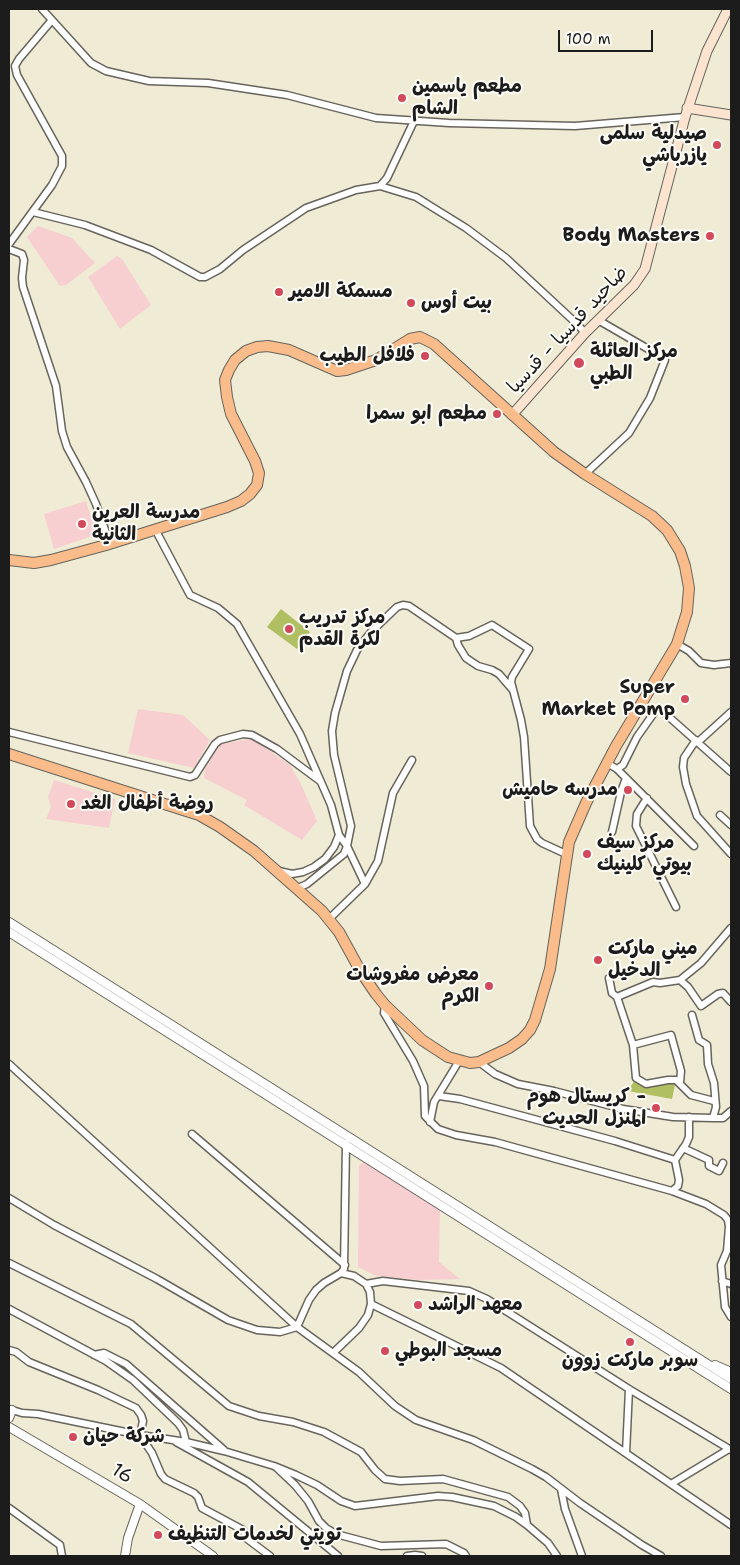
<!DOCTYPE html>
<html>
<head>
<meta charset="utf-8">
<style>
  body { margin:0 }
  #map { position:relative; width:740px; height:1565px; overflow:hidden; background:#efebd4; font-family:"Shantell Sans",sans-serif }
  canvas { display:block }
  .frame { position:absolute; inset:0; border:10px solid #1c1c1c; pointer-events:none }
  .scale { position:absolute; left:558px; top:30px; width:95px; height:22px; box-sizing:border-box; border:2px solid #1c1c1c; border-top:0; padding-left:6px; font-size:15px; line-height:18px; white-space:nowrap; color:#1c1c1c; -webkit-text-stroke:4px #fdfcf7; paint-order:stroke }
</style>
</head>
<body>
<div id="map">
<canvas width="740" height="1565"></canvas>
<div class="frame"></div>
<div class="scale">100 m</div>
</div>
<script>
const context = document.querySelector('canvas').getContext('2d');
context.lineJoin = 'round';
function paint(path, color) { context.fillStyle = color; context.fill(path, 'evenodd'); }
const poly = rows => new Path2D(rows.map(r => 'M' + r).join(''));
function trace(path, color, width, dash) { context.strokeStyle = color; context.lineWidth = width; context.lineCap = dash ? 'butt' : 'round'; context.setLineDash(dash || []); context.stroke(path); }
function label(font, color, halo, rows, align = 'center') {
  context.font = font + ' "Shantell Sans","Playpen Sans Arabic",sans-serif'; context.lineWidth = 4; context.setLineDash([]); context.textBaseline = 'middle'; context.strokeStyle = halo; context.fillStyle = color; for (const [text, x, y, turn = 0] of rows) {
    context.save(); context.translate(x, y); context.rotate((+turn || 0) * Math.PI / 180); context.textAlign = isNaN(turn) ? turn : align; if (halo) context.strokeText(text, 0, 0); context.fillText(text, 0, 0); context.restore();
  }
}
const built = poly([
  [38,226,72,238,95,263,66,285,60,286,27,237],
  [117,256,122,259,151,305,120,329,88,277],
  [86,501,90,514,101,533,54,549,44,514],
  [138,709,183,715,210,740,194,768,128,753],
  [249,739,254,740,290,765,301,784,317,821,302,840,244,805,247,800,204,778,205,769,220,744],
  [54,780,115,799,109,828,46,819,51,807,48,797],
  [364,1162,440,1208,439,1262,460,1279,420,1280,376,1276,358,1267,359,1165]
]);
const green = poly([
  [281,609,310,632,297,649,267,627],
  [636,1078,643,1082,676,1080,672,1099,628,1091]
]);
const minor = poly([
  [42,9,91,63,106,71,149,81,208,83,287,95,376,118,449,123,575,126,685,117],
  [380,186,387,178,414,121],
  [33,212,85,225,151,250,200,277,205,277,220,269,243,250,306,208,356,190,380,186,416,197,466,228,506,258,577,324,585,333],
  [9,244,52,185,62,166,62,156,17,75,15,66,19,59,52,20],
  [9,249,22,254,24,260,22,278,23,287,56,386,62,431,67,447,86,482,96,504,110,544],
  [585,474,629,433,650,398,665,360,662,357,598,320],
  [155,529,190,595,218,608,237,624,300,734,331,805,339,835,347,846,365,884],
  [456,638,458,645,466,658,478,666,492,670,499,674,512,689],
  [677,644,689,651,701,663,714,665,731,663],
  [9,732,190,777,195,775,215,744,220,740,243,734,252,735,277,749,320,781],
  [696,740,684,758,683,767,686,784,697,816,731,854],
  [698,742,731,712],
  [607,763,617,769,694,846],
  [617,769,623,765,637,737,656,710,660,709,731,772],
  [647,798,637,814,636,826,676,907],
  [720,815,731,825],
  [612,832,621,792,626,778],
  [279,871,292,874,303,872,314,867,325,859,334,847,339,835],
  [298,888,307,884,344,854,347,846,351,826,334,755,332,731,335,713,347,671,357,650,371,632,397,607,403,605,409,606,456,638,469,636,492,625,529,649,512,677,511,682,521,720,524,737,530,826,537,839,542,843,566,854],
  [329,919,365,884,378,861,393,793,412,760],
  [609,978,612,993,617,997,633,1045,636,1078,646,1084,668,1080,676,1080,691,1095,714,1101],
  [680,980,688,987,701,1006,718,994,723,993,731,1002],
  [617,997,653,982,660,983,680,980,701,963,731,928],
  [385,1005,384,1013,413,1061,424,1086,425,1116,438,1129,456,1135,495,1142,672,1191,706,1204,724,1215,728,1220,729,1227,727,1251,721,1265,725,1307,731,1317],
  [692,1015,699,1040,707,1045,708,1064,714,1083,716,1107,713,1118],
  [633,1045,671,1035,681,1071,680,1083],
  [479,1062,495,1074,518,1084,554,1091,623,1109,673,1117,713,1118,723,1118,731,1111],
  [9,1064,297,1327,359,1372,395,1406,416,1420,473,1440,532,1469,546,1477,580,1503,642,1545,661,1556],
  [439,1096,460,1099,615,1141,675,1160],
  [430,1122,434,1102,459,1061],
  [192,1134,345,1265],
  [683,1148,709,1160,709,1166,719,1171,723,1163],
  [672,1191,678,1186,679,1180,675,1160,686,1144,689,1137,689,1117],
  [9,1198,54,1225,157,1279,228,1320,257,1330,280,1332,297,1327,309,1300,316,1290,324,1283,341,1273,344,1269,346,1143],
  [9,1263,131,1324,229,1406,259,1416,293,1422,324,1432,361,1452,375,1470,385,1479,400,1481,443,1479,508,1497,520,1506,525,1513,527,1525,516,1517,494,1506,452,1497,438,1496,355,1506,341,1501,317,1485,296,1475,274,1466,224,1451,186,1442,140,1435,38,1414,22,1413,9,1409],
  [722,1281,731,1284],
  [366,1284,383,1281,469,1291,487,1299,629,1389,731,1450],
  [371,1304,501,1368,731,1525],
  [9,1309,106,1361,133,1380,178,1423,183,1430,186,1442],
  [9,1350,16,1352,29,1362,98,1390,136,1408,141,1415,143,1421,140,1435,152,1453,161,1474,165,1479,194,1493,198,1497,202,1508,243,1530,246,1538,270,1556],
  [333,1353,359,1328,368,1315,371,1304,370,1292,366,1284,354,1276,341,1273],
  [94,1355,104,1353,126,1364,224,1450],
  [176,1442,248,1482,338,1556],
  [626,1453,629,1389],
  [277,1468,295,1485,308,1501,319,1521,326,1528,336,1534,381,1546,446,1544,464,1553,466,1556],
  [671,1484,729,1449],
  [561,1489,565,1509,582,1556],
  [9,1508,60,1545,62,1556],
  [527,1525,548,1543,557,1556],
  [407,1556,415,1555,422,1556]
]);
const tertiary = poly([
  [9,922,731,1379],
  [9,932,731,1389],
  [715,1365,731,1372],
  [9,1418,12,1410],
  [9,1427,140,1504,213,1556],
  [125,1556,128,1538,140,1504]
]);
const secondary = poly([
  [687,108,731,115],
  [512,415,585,333,634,285,645,269,685,117,707,51,728,9]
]);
const primary = poly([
  [9,560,34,563,51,560,106,545,227,507,241,501,250,494,257,485,259,473,255,461,231,414,227,397,225,380,229,370,235,360,246,351,257,347,268,346,289,350,337,371,346,370,376,360,410,339,420,337,434,344,554,452,585,474,652,516,667,530,680,551,685,566,689,588,687,612,677,644,616,746,586,803,569,842,550,969,535,1020,530,1030,522,1039,509,1048,479,1062,470,1063,448,1057,422,1040,385,1005,376,994,361,972,339,932,322,911,254,851,220,827,199,815,177,808,9,754]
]);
const markers = [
  [402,98,5,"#d1495b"],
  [717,145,5,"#d1495b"],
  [710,236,5,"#d1495b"],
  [279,292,5,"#d1495b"],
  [411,303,5,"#d1495b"],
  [425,356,5,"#d1495b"],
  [579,363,6,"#d1495b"],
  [497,414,5,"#d1495b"],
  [82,524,5,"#d1495b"],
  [289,629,5,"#d1495b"],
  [685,699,5,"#d1495b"],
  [628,790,5,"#d1495b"],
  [71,804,5,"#d1495b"],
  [587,854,5,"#d1495b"],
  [598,960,5,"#d1495b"],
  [489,986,5,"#d1495b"],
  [656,1108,5,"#d1495b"],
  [418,1305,5,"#d1495b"],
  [630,1342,5,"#d1495b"],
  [385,1351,5,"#d1495b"],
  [73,1437,5,"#d1495b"],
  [158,1535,5,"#d1495b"]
];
const poiNames = [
  ["مطعم ياسمين",412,87],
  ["الشام",412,109],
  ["صيدلية سلمى",707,134,"right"],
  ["يازرباشي",707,156,"right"],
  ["Body Masters",700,236,"right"],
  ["مسمكة الامير",289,292],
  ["بيت أوس",421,303],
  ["مركز العائلة",590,352],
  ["الطبي",590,374],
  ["فلافل الطيب",415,356,"right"],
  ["مطعم ابو سمرا",487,414,"right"],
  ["مدرسة العرين",92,513],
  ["الثانية",92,535],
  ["مركز تدريب",299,618],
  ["لكرة القدم",299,640],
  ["Super",675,688,"right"],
  ["Market Pomp",675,710,"right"],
  ["مدرسه حاميش",618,790,"right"],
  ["روضة أطفال الغد",81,804],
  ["مركز سيف",597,843],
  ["بيوتي كلينيك",597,865],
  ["ميني ماركت",608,949],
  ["الدخيل",608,971],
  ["معرض مفروشات",479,975,"right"],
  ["الكرم",479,997,"right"],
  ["كريستال هوم -",646,1097,"right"],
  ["المنزل الحديث",646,1119,"right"],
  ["معهد الراشد",428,1305],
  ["مسجد البوطي",395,1351],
  ["سوبر ماركت زوون",630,1361,"center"],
  ["شركة حيان",83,1437],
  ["تويتي لخدمات التنظيف",168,1535]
];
const streetNames = [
  ["ضاحيد قدسيا - قدسيا",568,330,-47],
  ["16",122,1474,31]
];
paint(built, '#f7cfd0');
paint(green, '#afbf62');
trace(minor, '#66645c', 9);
trace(tertiary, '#66645c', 10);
trace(secondary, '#66645c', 11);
trace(primary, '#66645c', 12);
trace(minor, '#fff', 6);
trace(tertiary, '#fff', 8);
trace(secondary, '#fde4d1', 9);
trace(primary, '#fabc8b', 10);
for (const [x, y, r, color] of markers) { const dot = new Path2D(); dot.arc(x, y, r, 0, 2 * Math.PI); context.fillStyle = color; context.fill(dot); trace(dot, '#fdfcf7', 2); }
label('bold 19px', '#1c1c1c', '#fdfcf7', poiNames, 'left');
label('19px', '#1c1c1c', '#fdfcf7', streetNames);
</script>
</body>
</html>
